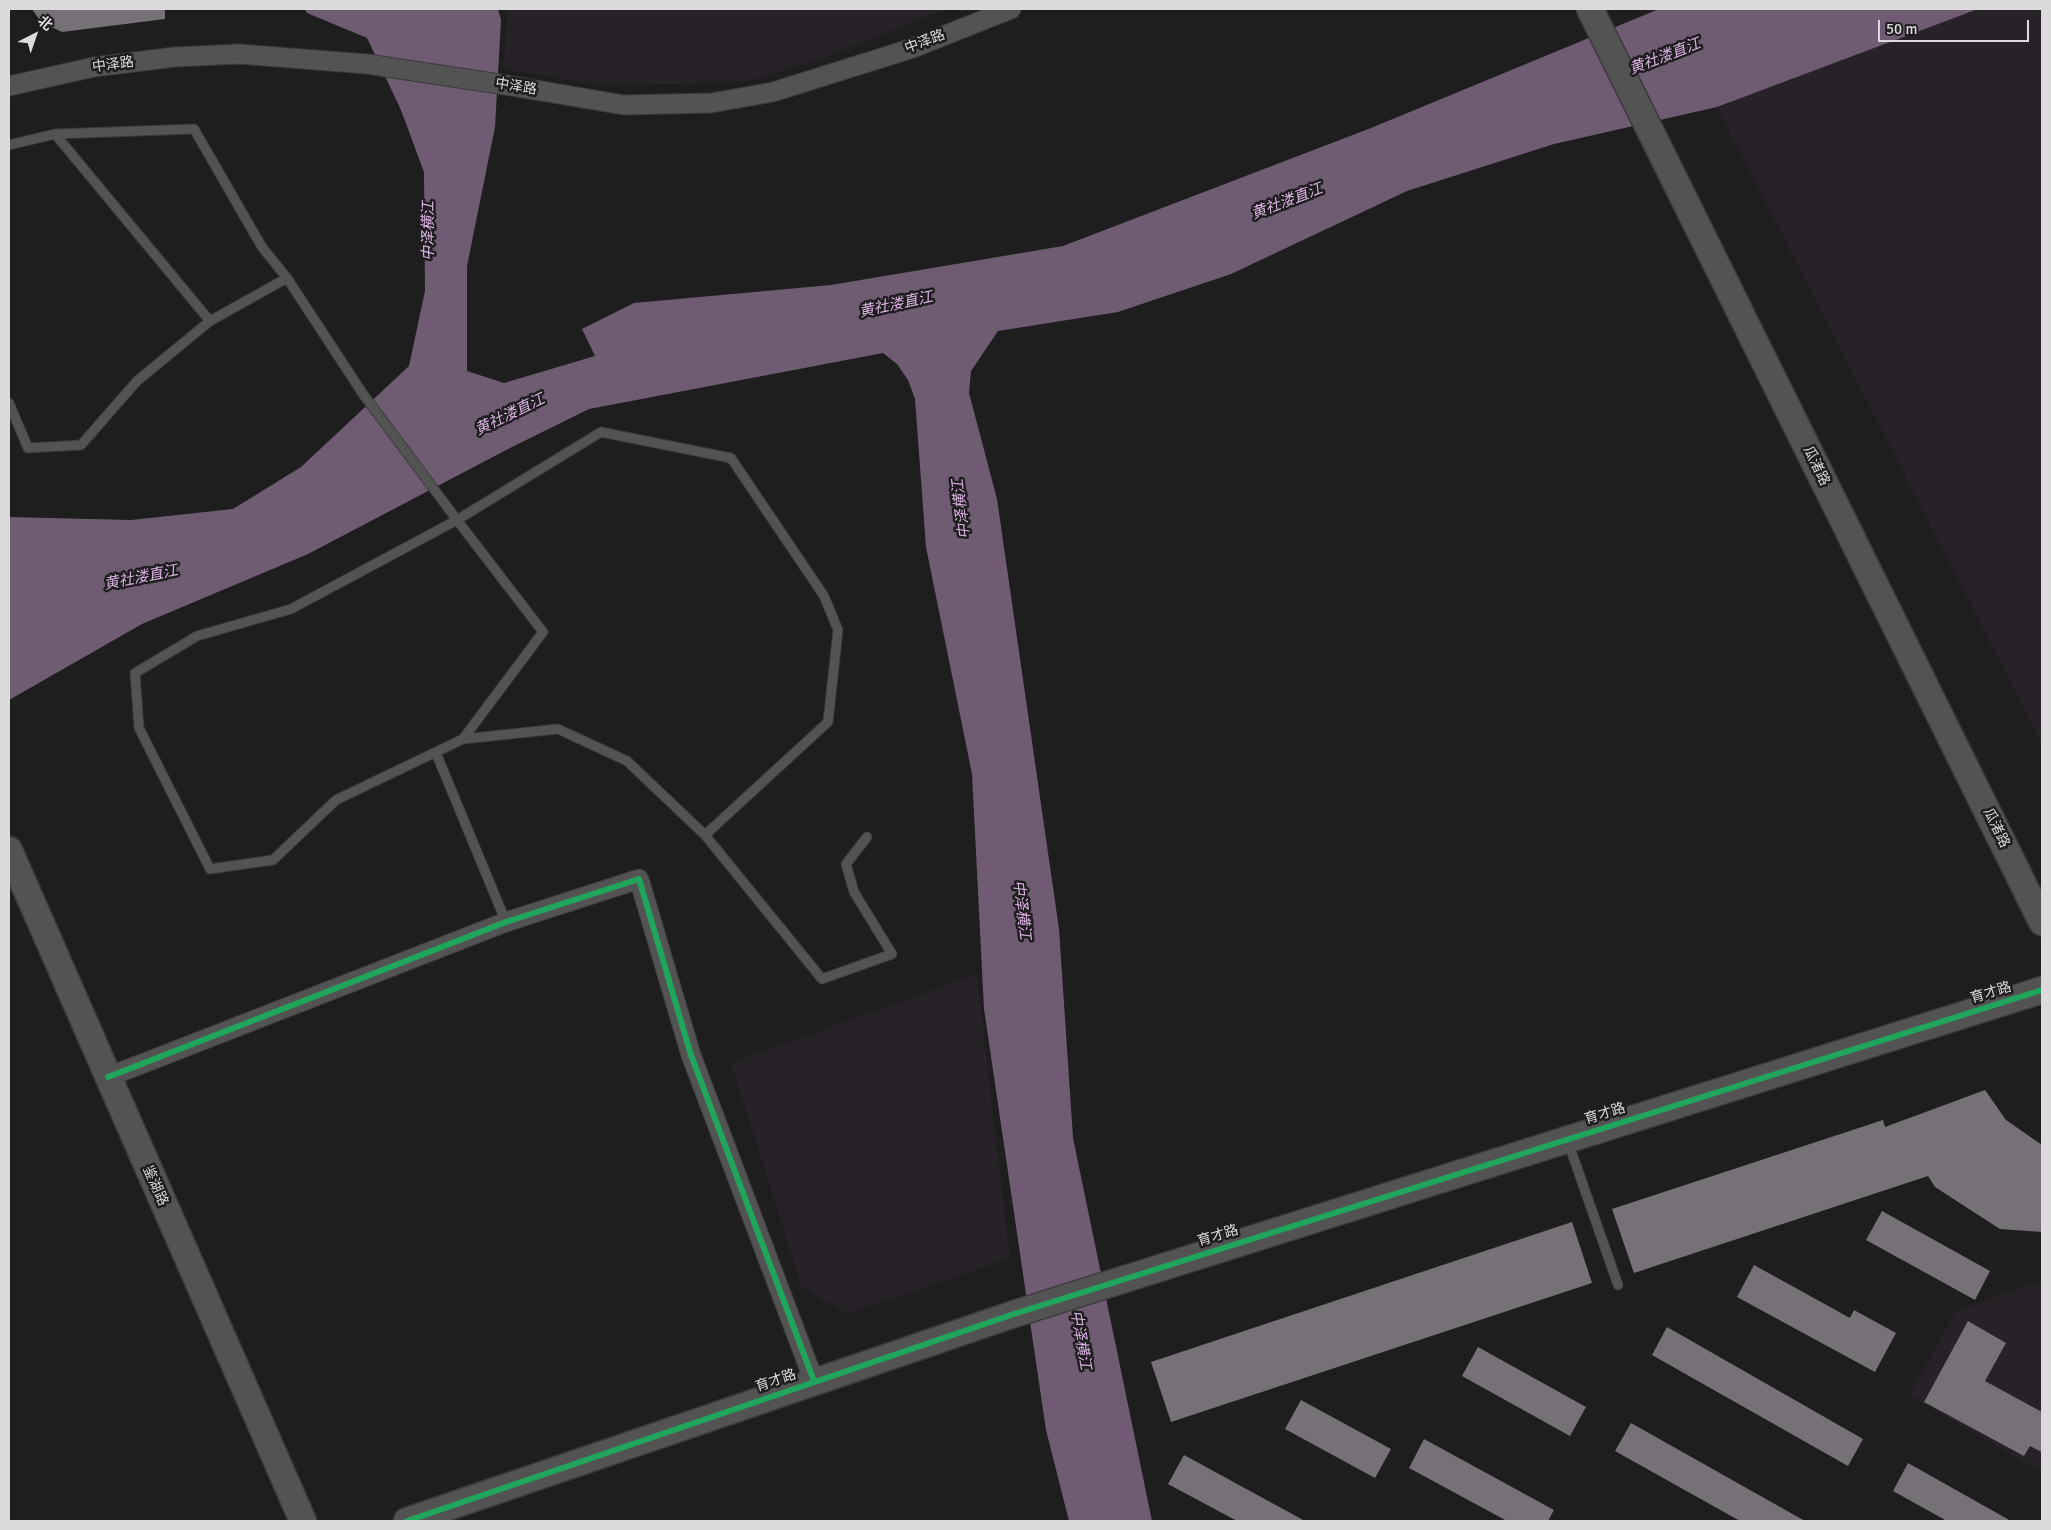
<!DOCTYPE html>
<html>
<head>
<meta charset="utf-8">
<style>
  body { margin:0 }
  #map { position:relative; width:2051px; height:1530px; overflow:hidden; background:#1f1e1f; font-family:Signika,"Noto Sans SC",sans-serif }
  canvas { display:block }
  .frame { position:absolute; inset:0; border:10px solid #dcdadc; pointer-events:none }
  .north { position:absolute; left:10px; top:10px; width:50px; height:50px; -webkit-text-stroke:4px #1f1d20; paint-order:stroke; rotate:41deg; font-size:14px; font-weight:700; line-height:20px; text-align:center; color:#dcdadc }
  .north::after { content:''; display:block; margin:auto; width:18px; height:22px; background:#dcdadc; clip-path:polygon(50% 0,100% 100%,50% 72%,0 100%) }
  .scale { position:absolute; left:1878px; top:20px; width:151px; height:22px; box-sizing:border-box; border:2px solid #dcdadc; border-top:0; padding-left:6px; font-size:15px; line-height:18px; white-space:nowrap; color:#dcdadc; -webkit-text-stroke:4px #1f1d20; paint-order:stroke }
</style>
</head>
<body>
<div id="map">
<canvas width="2051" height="1530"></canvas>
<div class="frame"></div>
<div class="north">北</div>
<div class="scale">50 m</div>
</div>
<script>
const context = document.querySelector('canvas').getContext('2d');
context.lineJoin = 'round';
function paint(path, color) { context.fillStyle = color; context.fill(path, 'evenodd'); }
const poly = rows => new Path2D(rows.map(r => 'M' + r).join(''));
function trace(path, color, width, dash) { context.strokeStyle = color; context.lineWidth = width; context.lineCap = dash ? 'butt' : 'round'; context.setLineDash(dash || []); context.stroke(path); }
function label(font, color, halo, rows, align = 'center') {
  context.font = font + ' Signika,"Noto Sans SC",sans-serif'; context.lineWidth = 5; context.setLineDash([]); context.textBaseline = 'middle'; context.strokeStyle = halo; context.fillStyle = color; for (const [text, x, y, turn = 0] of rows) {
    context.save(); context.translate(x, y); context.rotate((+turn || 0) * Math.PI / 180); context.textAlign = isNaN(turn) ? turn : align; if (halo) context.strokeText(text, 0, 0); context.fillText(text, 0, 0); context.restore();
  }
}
const built = poly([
  [505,9,946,9,831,55,746,82,607,86,503,69,507,17],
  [1978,9,2042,9,2042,744,1717,107],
  [977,974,1010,1258,848,1314,802,1288,731,1063],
  [2042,1280,2042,1470,2036,1469,1909,1395,1956,1311]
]);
const water = poly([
  [305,9,498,9,501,20,495,127,467,266,467,371,504,383,595,356,582,329,634,303,831,285,1063,246,1371,128,1659,9,1978,9,1717,107,1554,144,1407,191,1231,274,1118,312,998,331,971,371,969,393,997,499,1059,929,1073,1138,1152,1521,1069,1521,1046,1430,984,1009,972,774,926,547,915,399,908,380,897,364,883,353,589,409,510,448,308,554,142,624,9,700,9,517,131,520,233,509,301,467,409,366,425,291,424,172,401,110,367,38,307,13]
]);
const building = poly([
  [32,9,165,9,165,19,62,32,41,22],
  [1985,1090,2006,1120,2042,1145,2042,1232,2000,1229,1935,1187,1928,1176,1634,1273,1612,1209,1883,1120,1885,1127],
  [1882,1211,1990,1271,1975,1300,1866,1240],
  [1572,1222,1592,1283,1171,1422,1151,1362],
  [1754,1265,1850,1318,1854,1310,1896,1333,1875,1372,1737,1297],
  [1968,1321,2006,1343,1985,1381,2042,1412,2042,1452,2030,1446,2024,1456,1924,1402],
  [1667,1327,1863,1439,1848,1466,1652,1355],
  [1478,1347,1586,1407,1570,1436,1462,1376],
  [1301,1400,1391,1449,1375,1478,1285,1429],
  [1631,1423,1805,1521,1740,1521,1615,1451],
  [1424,1439,1554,1510,1548,1521,1507,1521,1409,1468],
  [1184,1455,1305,1521,1237,1521,1168,1484],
  [1908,1463,2011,1521,1947,1521,1893,1491]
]);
const lane = poly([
  [55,134,210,321],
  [9,145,55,134,194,129,262,247,287,278,363,394,457,520,543,632,463,739],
  [9,403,28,448,81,445,137,381,210,321,287,278],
  [436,753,506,922],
  [705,835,828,722,838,630,824,596,731,458,601,432,457,520,291,609,197,636,135,673,139,728,210,869,273,860,336,800,463,739,558,729,627,761,705,835,822,979,892,954,854,892,846,864,867,837],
  [1568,1142,1618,1285]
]);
const street = poly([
  [9,86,94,67,175,57,239,54,367,64,506,85,624,105,711,103,773,92,913,48,1011,9],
  [108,1077,506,922,639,879,691,1055,814,1381]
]);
const secondary = poly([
  [1590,9,2042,922],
  [9,850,303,1521],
  [407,1521,1014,1314,2042,990]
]);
const cycleway = poly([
  [108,1077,506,922,639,879,691,1055,814,1381],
  [407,1521,1014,1314,2042,990]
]);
const streetNames = [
  ["中泽路",925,42,-21],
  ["中泽路",113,65,-8],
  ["中泽路",516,87,9],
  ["瓜渚路",1816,466,64],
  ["瓜渚路",1996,828,64],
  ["育才路",1991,993,-17],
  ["育才路",1605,1114,-17],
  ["鉴湖路",155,1186,66],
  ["育才路",1218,1236,-17],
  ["育才路",776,1381,-19]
];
const waterNames = [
  ["黄社溇直江",1665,57,-21],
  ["黄社溇直江",1287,202,-21],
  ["中泽横江",429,231,-90],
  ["黄社溇直江",896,305,-12],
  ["黄社溇直江",510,415,-26],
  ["中泽横江",962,509,-97],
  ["黄社溇直江",141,578,-11],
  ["中泽横江",1021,910,83],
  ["中泽横江",1080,1340,80]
];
paint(built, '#272128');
paint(water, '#6f5c73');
paint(building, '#767177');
trace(lane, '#3b3a3b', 11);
trace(street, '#3b3a3b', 21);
trace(secondary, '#3b3a3b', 29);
trace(lane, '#545354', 9);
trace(street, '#545354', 19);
trace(secondary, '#545354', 26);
trace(cycleway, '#20a55d', 6);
label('14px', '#dcdadc', '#1f1d20', streetNames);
label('italic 15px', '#ddb5e4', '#1f1d20', waterNames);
</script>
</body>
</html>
